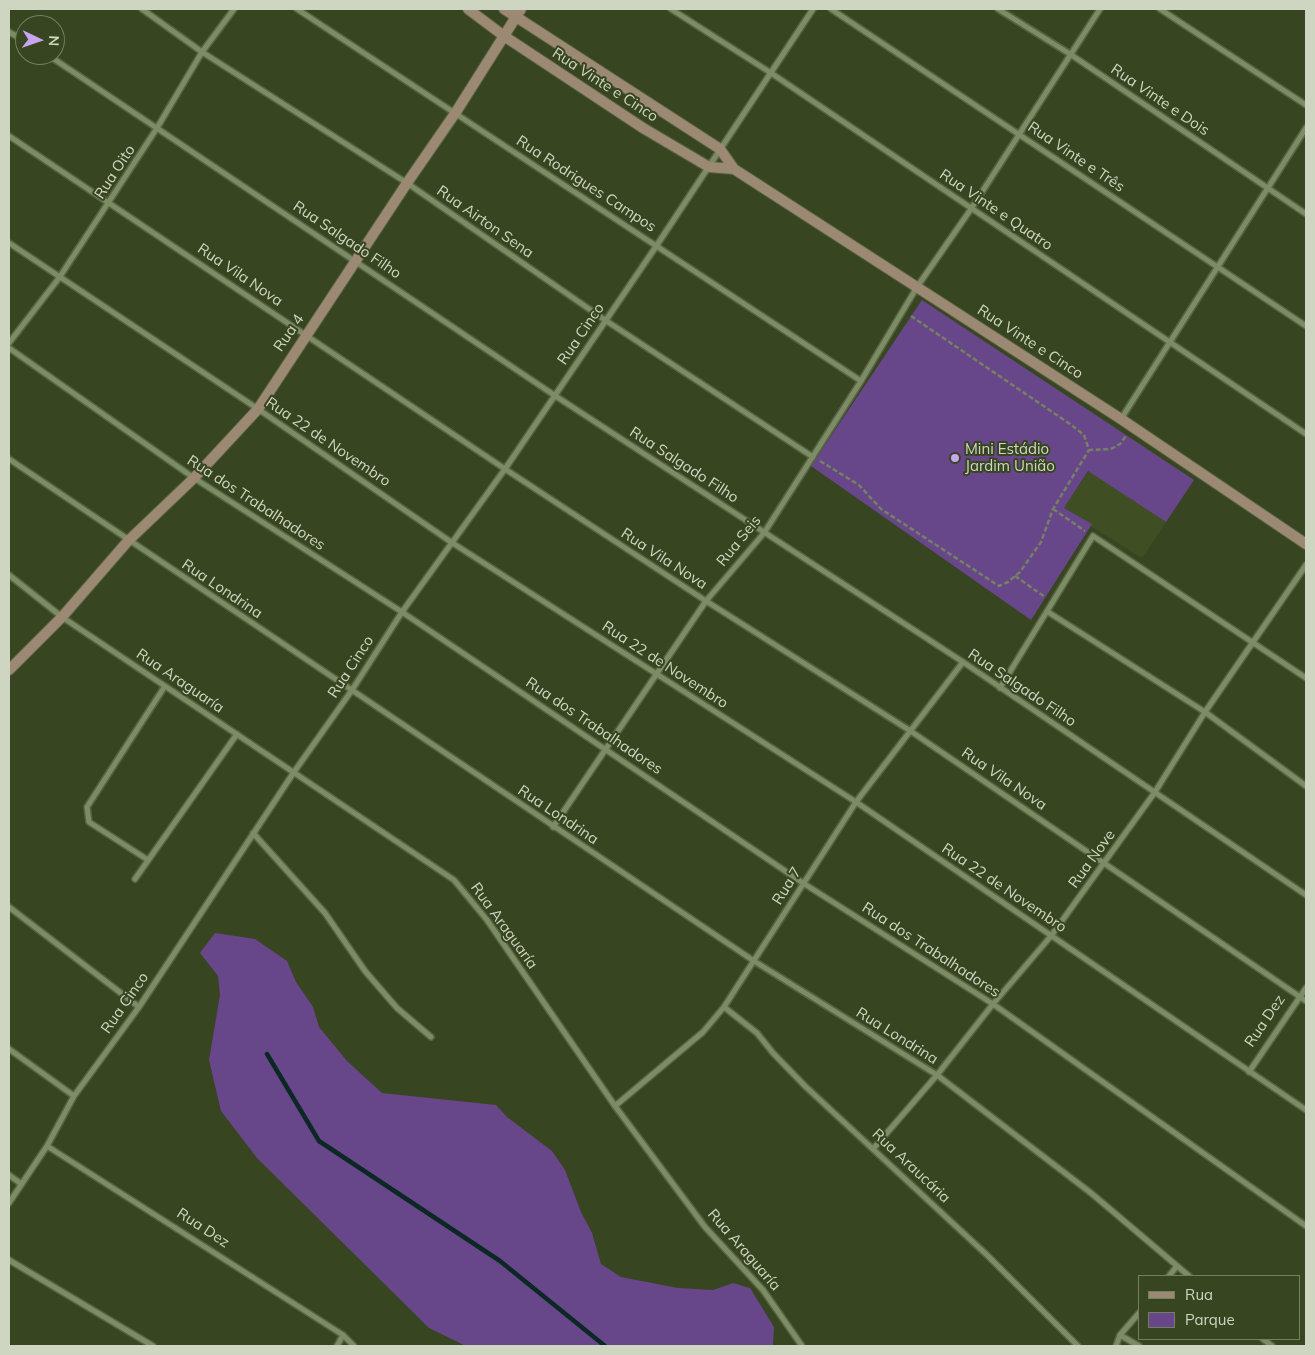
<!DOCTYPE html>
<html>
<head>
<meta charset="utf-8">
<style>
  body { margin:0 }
  #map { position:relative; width:1315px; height:1355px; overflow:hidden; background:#384521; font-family:Mulish,sans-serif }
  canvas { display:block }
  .frame { position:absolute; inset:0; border:10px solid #ced6c1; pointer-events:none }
  .legend { position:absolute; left:1138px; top:1275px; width:162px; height:65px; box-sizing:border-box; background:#384521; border:1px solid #747f61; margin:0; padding:6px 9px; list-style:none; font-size:15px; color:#ced6c1 }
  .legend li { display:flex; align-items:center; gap:10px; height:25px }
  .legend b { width:25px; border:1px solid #747f61 }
  .north { position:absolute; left:15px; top:15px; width:50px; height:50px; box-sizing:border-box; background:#384521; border:1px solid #747f61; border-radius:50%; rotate:93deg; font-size:14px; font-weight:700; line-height:20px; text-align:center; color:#ced6c1 }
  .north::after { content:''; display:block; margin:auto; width:18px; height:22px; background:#c8a6ef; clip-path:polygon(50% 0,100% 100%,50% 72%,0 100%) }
</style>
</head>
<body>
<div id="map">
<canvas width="1315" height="1355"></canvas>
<div class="frame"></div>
<ul class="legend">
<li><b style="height:6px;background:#9c8974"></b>Rua</li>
<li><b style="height:14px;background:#68468a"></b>Parque</li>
</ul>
<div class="north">N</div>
</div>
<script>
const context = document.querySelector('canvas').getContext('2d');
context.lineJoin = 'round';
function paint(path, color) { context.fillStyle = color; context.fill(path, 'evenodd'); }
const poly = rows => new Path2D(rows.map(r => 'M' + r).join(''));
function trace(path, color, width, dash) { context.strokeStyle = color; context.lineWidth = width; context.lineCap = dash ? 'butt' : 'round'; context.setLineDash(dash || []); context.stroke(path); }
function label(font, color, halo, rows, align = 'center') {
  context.font = font + ' Mulish,sans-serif'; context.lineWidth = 4; context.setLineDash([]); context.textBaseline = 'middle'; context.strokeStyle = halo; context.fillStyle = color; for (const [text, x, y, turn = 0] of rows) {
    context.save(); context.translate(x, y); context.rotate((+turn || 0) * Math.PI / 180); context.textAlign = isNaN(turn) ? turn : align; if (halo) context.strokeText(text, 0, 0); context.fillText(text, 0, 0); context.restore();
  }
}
const built = poly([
  [1089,471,1166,522,1142,558,1063,509]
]);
const green = poly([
  [922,300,1194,480,1166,522,1088,471,1064,508,1092,524,1031,620,811,466],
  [215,933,255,939,287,961,296,982,313,1007,319,1027,347,1061,382,1093,496,1105,507,1117,552,1151,565,1170,581,1212,592,1233,601,1264,621,1277,678,1288,713,1290,733,1283,750,1288,774,1327,773,1346,466,1346,429,1328,257,1158,221,1111,209,1060,220,995,218,976,200,953]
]);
const stream = poly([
  [267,1054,319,1141,500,1261,605,1346]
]);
const path = poly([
  [911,316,1070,424,1084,435,1089,450,1111,449,1120,444,1126,436],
  [820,461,859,485,881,509,999,586,1008,582,1020,572,1041,542,1053,509,1089,450],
  [1053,509,1085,531],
  [1015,576,1045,597]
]);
const street = poly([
  [142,9,202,52,407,183,605,320,813,457],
  [297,9,861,381],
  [671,9,771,73,1306,434],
  [831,9,1306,326],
  [998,9,1070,54,1306,214],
  [1160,9,1306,105],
  [9,32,25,41],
  [48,55,554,395,963,662,1306,895],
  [9,136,505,469,706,601,909,730,1306,1001],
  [9,243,258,409,451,542,856,802,1306,1110],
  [9,343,59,278,157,128,202,52,234,9],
  [9,348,194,478,402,612,803,883,993,1004,1306,1226],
  [1121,419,1306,128],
  [9,459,754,961,937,1075,1091,1193,1189,1276],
  [9,575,62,617,454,880,487,920,615,1106,705,1227,763,1290,802,1346],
  [1048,612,1205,712,1306,786],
  [1000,688,1093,536,1306,678],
  [553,827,706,601,764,533,861,381,917,287,971,209,1100,9],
  [253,833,325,913,365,971,397,1008,431,1037],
  [148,860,89,822,87,807,165,686],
  [135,879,237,734],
  [9,907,139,1007],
  [724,1007,757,1033,773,1053,805,1086,987,1255,1078,1346],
  [9,1049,74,1096],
  [1249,1072,1306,988],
  [615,1106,703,1032,724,1007,856,802,963,662],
  [47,1146,343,1335,337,1346],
  [873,1149,937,1075,993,1004,1051,936,1155,792,1205,712,1306,565],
  [9,1175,20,1183],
  [9,1203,47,1146,74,1096,139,1007,294,772,352,690,402,612,505,469,657,245,813,9],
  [9,1260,153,1346],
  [1169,1276,1177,1266],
  [343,1335,354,1346],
  [1120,1335,1139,1346],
  [1263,1339,1272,1346],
  [1116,1346,1120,1335,1139,1313]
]);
const secondary = poly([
  [468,9,504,36,643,128,709,167,734,169],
  [504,9,720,149,734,169,1121,419,1306,544],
  [9,670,62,617,128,541,194,478,258,409,407,183,456,112,521,9]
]);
const markers = [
  [955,458,5,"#c8a6ef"]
];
const streetNames = [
  ["Rua Vinte e Cinco",605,85,33],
  ["Rua Vinte e Dois",1160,100,34],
  ["Rua Vinte e Três",1076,157,34],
  ["Rua Oito",115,172,-57],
  ["Rua Rodrigues Campos",586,184,33],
  ["Rua Vinte e Quatro",996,210,34],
  ["Rua Airton Sena",485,222,35],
  ["Rua Salgado Filho",347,240,34],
  ["Rua Vila Nova",240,275,34],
  ["Rua 4",289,333,-56],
  ["Rua Cinco",581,334,-56],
  ["Rua Vinte e Cinco",1030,342,33],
  ["Rua 22 de Novembro",328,442,34],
  ["Rua Salgado Filho",684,465,33],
  ["Rua dos Trabalhadores",256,503,33],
  ["Rua Seis",739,541,-51],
  ["Rua Vila Nova",664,559,33],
  ["Rua Londrina",222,589,34],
  ["Rua 22 de Novembro",665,665,33],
  ["Rua Cinco",351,667,-57],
  ["Rua Araguaría",180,681,34],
  ["Rua Salgado Filho",1022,688,34],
  ["Rua dos Trabalhadores",594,726,34],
  ["Rua Vila Nova",1004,779,34],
  ["Rua Londrina",558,815,34],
  ["Rua Nove",1092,859,-54],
  ["Rua 7",787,886,-58],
  ["Rua 22 de Novembro",1004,888,34],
  ["Rua Araguaría",504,926,54],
  ["Rua dos Trabalhadores",931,950,33],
  ["Rua Cinco",125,1003,-55],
  ["Rua Dez",1265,1021,-56],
  ["Rua Londrina",897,1036,32],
  ["Rua Araucária",911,1166,43],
  ["Rua Dez",203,1228,33],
  ["Rua Araguaría",744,1250,49]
];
const poiNames = [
  ["Mini Estádio",965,449],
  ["Jardim União",965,466]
];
paint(built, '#3f4f23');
paint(green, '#68468a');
trace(stream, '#0c2824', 4.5);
trace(street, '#586242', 8);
trace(secondary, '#586242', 12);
trace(path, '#768163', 2.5, [5, 2.5]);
trace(street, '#7c8c64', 5);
trace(secondary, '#9c8974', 10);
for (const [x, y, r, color] of markers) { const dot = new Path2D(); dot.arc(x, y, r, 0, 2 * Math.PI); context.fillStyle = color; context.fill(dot); trace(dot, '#384521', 2); }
label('15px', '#ced6c1', '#384521', streetNames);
label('15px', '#ced6c1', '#384521', poiNames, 'left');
</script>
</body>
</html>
